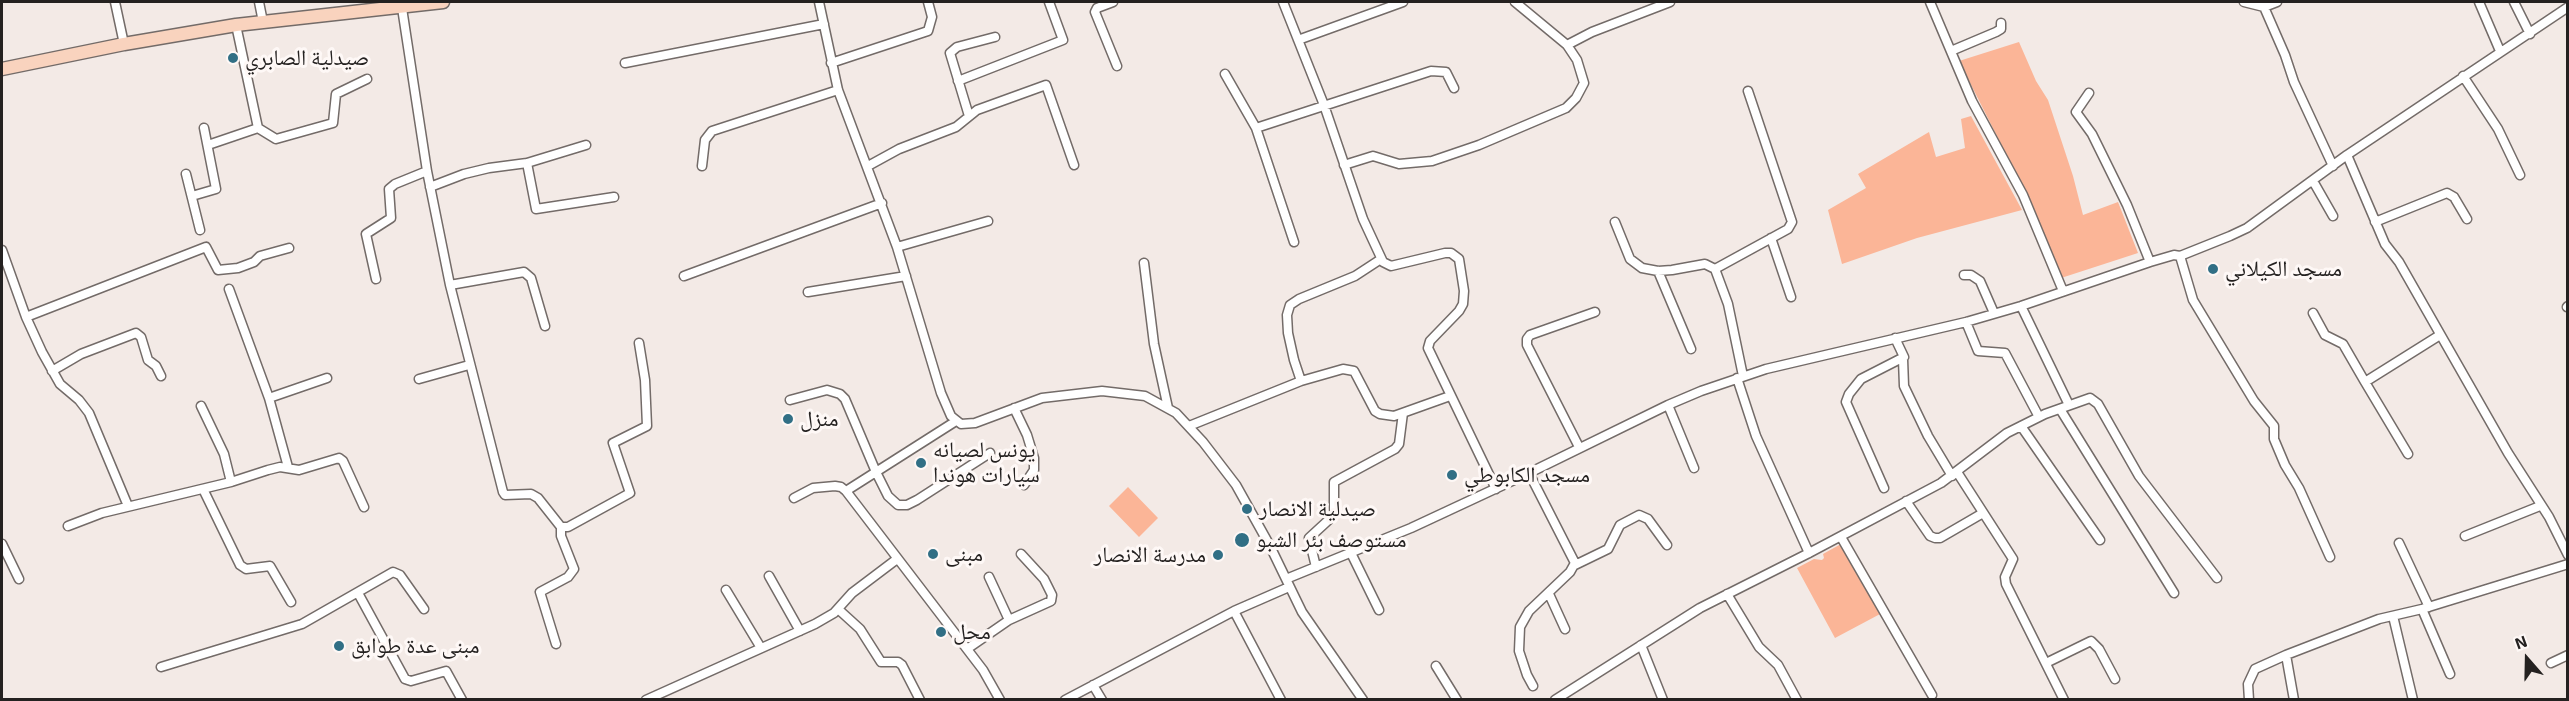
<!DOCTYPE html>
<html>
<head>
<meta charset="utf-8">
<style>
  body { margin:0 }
  #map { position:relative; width:2569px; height:701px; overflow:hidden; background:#f3eae6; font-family:"Exo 2",sans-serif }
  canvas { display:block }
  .frame { position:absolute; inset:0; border:3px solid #242120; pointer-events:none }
  .north { position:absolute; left:2497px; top:629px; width:60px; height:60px; -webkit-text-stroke:4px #fef8f6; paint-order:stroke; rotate:340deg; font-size:16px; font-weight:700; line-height:24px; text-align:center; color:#242120 }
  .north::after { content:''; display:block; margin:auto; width:21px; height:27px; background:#242120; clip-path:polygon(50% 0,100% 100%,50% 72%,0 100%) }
</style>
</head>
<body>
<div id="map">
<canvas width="2569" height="701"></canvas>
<div class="frame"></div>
<div class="north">N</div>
</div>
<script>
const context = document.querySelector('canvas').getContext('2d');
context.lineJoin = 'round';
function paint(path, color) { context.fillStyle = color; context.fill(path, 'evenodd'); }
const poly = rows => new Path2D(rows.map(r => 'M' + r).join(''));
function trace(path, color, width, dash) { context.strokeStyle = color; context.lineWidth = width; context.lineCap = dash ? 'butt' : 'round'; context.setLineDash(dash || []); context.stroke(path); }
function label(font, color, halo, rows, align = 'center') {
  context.font = font + ' "Exo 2","Noto Naskh Arabic",sans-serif'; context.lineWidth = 6; context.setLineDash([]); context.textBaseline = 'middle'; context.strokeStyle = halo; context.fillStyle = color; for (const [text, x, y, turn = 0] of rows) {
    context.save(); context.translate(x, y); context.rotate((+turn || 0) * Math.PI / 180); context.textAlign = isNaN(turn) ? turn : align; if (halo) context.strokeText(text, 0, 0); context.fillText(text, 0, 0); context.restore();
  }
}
const green = poly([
  [2019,42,2036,81,2048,100,2073,176,2083,215,2118,202,2138,253,2058,279,2010,162,1959,61],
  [1971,116,2022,210,1917,238,1842,264,1828,210,1866,188,1858,174,1929,132,1936,157,1965,148,1961,119],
  [1128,487,1158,518,1139,537,1109,506],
  [1841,544,1882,613,1835,638,1797,568,1814,559,1822,560,1824,558,1823,554]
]);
const minor = poly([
  [115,2,124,44],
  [259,2,263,22],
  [819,2,838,90,897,247,941,393,951,416,961,424,975,423,1042,398,1102,391,1145,396,1176,413,1203,442,1236,485,1270,546,1302,612,1363,700],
  [1113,2,1097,8,1095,12,1117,66],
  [1283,2,1324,105,1363,219,1383,262,1391,266,1445,253,1451,253,1459,259,1464,291,1463,304,1459,311,1430,341,1428,348,1496,489],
  [1930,2,1972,101,2023,195,2063,291],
  [2244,2,2264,7],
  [2277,2,2264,7,2285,55,2294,82,2333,166],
  [2479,2,2500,51],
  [2514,2,2530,34],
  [402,8,427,171,450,285,503,492,505,495,531,494,538,498,561,527,561,536,574,569,568,577,540,592,556,644],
  [236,25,258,128,276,139,333,123,336,94,367,79],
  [1298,40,1403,2],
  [1567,45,1592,32,1670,2],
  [1951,51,1996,32,2001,29,2001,23],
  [625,63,824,24],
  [831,63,928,31,932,17,928,2],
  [1225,74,1256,128],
  [2463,76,2498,129,2520,175],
  [958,81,1063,40,1049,2],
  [2089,93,2076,112,2092,134,2127,205,2150,262],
  [969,116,950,53,957,47,995,37],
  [208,145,258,128],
  [2347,155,2385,244,2399,262,2508,453,2549,517,2568,555],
  [527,163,536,209,614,197],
  [1344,165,1373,156,1399,164,1432,161,1479,145,1566,108,1576,98,1584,83,1577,60,1567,45,1515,2],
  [702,166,705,140,712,131,838,90],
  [868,166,899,149,956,127,977,110,1046,85,1074,165],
  [186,174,200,230],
  [2313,181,2333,216],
  [430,187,464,174,489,168,527,163,586,145],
  [192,196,216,189,204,128],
  [1615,222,1630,259,1642,268,1658,271,1672,270,1705,264,1715,269],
  [2375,222,2447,193,2454,197,2467,219],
  [1771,238,1791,297],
  [1294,242,1256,128,1431,71,1446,72,1454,88],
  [897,247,988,221],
  [2,250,26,317,42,352,60,384,79,400,89,413,128,506],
  [2180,256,2193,300,2254,401,2274,426,2274,439,2285,465,2299,488,2330,557],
  [1144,263,1154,344,1168,408],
  [1658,271,1691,349],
  [1964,275,1971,275,1980,281,1994,313],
  [684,276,882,203],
  [376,279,366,234,391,218,389,189,395,184,427,171],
  [450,285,524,272,531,278,545,326],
  [229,289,269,398],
  [808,292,906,276],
  [2021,306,2069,405],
  [2567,307,2568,306],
  [2313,313,2325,335,2343,344,2365,382],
  [26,317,206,247,218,270,238,268,254,262,260,256,289,248],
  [1966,322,1978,351,2005,353,2039,417],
  [1903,359,1904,386,1928,436,1952,476],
  [52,371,81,354,136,333,141,337,148,360,156,366,161,376],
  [1743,376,1728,304,1715,269,1788,229,1792,222,1748,91],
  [1737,378,1756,436,1809,553],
  [419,379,469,365],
  [1301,381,1294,360,1288,333,1287,315,1290,305,1299,299,1355,276,1381,259],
  [790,400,827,390,840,394,845,399,876,472,888,496,898,505,907,505,917,500,990,453],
  [1668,405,1694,468],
  [201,406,224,454,231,482],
  [1014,408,1027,435,1034,458,1034,470,1024,485],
  [2060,409,2174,593],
  [956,421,846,491,983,670,1000,700],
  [1189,426,1301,381,1343,369,1354,371,1375,411,1380,414,1394,416,1450,396],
  [2021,426,2100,540],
  [1579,447,1527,345,1527,339,1530,335,1595,312],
  [2408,454,2365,382,2440,335],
  [288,467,269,398,327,378],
  [1957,472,2013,559,2005,577,2006,584,2064,700],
  [1529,473,1575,563,1570,572,1529,611,1520,627,1519,651,1527,675,1533,686],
  [1884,488,1846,402,1849,394,1861,379,1904,357,1895,338],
  [203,489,240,565,246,569,270,566,291,602],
  [794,498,813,488,835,486,841,487,846,491],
  [1906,501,1930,536,1935,538,1940,538,1983,513],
  [68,526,102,513,231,482,268,470,280,467,299,470,339,458,343,461,364,507],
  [561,527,568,527,630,493,613,443,647,426,645,380,639,343],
  [2465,536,2540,506],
  [1841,537,1932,695],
  [2399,543,2429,607],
  [2,544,19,579],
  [1351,553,1379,610],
  [1575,565,1608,549,1620,525,1639,515,1648,519,1667,545],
  [1316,567,1309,538,1334,515,1334,482,1395,449,1399,444,1403,413],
  [769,576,800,631],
  [989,577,1009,620],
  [1286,579,1411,528,1529,473,1668,405,1701,391,1766,369,1966,322,2021,306,2150,262,2174,255,2180,256,2230,236,2247,228,2347,155,2568,7],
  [726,590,761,648],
  [358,593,405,679,411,681,446,671,462,700],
  [1549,594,1565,629],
  [1727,594,1759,647,1778,665,1797,700],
  [838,609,860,629,881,662,898,662,902,665,920,700],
  [2422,609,2450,674],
  [1234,611,1281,700],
  [2393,616,2413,700],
  [1641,645,1663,700],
  [967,649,1009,620,1051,601,1052,595,1044,579,1021,554],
  [2286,655,2294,700],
  [2046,663,2091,641,2099,649,2115,679],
  [2551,663,2568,655],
  [1436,666,1457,700],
  [161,667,302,624,393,572,400,575,424,609],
  [1093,685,1102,700],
  [646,700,815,624,834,613,852,593,897,559],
  [1065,700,1234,611,1289,587],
  [1555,700,1700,608,1809,553,1941,483,2007,433,2045,414,2090,398,2098,404,2139,476,2217,578],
  [2249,700,2248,684,2255,669,2286,655,2379,619,2422,609,2568,564]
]);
const secondary = poly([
  [2,69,124,44,236,25,443,2]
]);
const markers = [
  [233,58,6,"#316f85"],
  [2213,269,6,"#316f85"],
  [788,419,6,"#316f85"],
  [921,463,6,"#316f85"],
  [1452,475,6,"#316f85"],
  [1247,509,6,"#316f85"],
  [1242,540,8,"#316f85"],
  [933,554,6,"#316f85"],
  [1218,555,6,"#316f85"],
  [941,632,6,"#316f85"],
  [339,646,6,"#316f85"]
];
const poiNames = [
  ["صيدلية الصابري",245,58],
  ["مسجد الكيلاني",2225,269],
  ["منزل",800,419],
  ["يونس لصيانه",933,450],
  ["سيارات هوندا",933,475],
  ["مسجد الكابوطي",1464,475],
  ["صيدلية الانصار",1259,509],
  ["مستوصف بئر الشبو",1256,540],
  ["مبنى",945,554],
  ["مدرسة الانصار",1206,555,"right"],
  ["محل",953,632],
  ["مبنى عدة طوابق",351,646]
];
paint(green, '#fbb597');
trace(minor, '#736b68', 11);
trace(secondary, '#736b68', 15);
trace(minor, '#fff', 8);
trace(secondary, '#f9d3be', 12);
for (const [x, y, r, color] of markers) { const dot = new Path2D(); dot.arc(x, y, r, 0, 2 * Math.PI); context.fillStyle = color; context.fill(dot); trace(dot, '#fef8f6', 2); }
label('22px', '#242120', '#fef8f6', poiNames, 'left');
</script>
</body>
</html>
